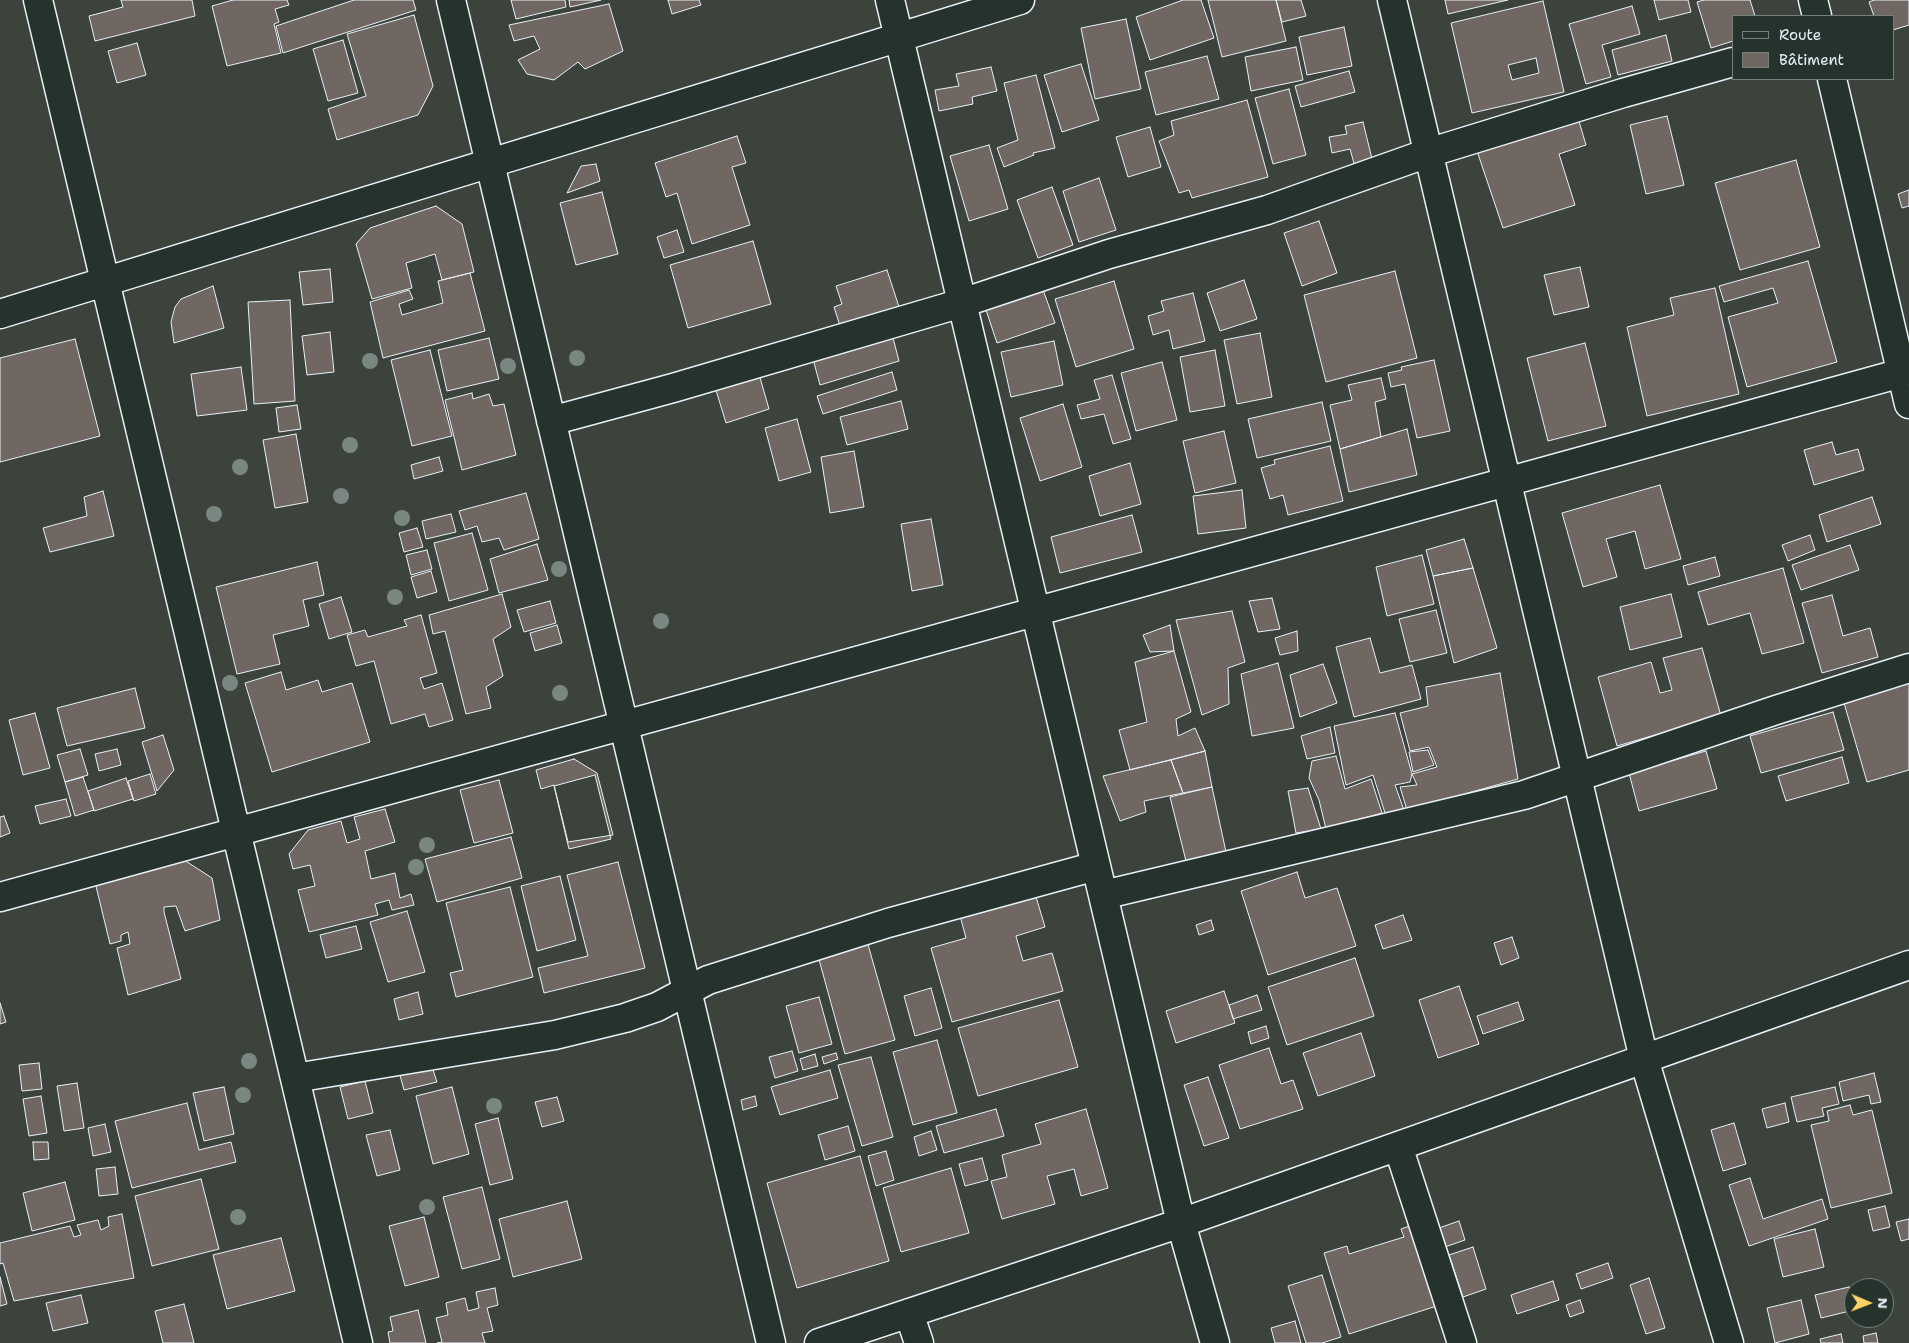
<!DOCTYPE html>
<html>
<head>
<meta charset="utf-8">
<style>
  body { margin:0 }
  #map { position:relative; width:1909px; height:1343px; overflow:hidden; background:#3c433d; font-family:"Shantell Sans",sans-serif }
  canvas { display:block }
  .legend { position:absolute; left:1732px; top:15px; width:162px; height:65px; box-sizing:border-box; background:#26332d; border:1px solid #747f7e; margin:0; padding:6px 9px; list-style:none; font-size:15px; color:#e8f1f8 }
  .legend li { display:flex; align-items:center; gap:10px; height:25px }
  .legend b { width:25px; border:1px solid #747f7e }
  .north { position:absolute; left:1844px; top:1278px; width:50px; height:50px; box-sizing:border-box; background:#26332d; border:1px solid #747f7e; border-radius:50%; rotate:91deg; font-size:14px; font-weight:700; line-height:20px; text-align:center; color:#e8f1f8 }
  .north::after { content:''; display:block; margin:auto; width:18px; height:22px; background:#ffd166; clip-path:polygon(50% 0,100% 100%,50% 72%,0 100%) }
</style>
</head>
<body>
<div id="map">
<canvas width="1909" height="1343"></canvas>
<ul class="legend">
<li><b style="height:6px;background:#26332d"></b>Route</li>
<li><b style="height:14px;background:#706762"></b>Bâtiment</li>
</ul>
<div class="north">N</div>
</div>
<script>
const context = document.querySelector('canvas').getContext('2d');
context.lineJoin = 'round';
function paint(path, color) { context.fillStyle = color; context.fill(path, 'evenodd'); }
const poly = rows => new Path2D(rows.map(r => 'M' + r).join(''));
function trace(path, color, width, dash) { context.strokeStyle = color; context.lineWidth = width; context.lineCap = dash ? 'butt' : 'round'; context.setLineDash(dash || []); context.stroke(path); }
const building = poly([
  [121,0,192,0,195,16,95,41,89,16,123,7,121,0],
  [233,0,287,0,289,5,275,9,279,22,274,24,281,53,227,66,212,6,233,0],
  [354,0,413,0,416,10,283,53,276,26,354,0],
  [511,0,565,0,566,7,516,19,511,0],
  [569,0,601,0,570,7,569,0],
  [668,0,699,0,701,5,672,14,668,0],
  [1183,0,1201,0,1214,38,1150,60,1136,17,1183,0],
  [1208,0,1276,0,1286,41,1222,57,1208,0],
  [1276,0,1301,0,1306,16,1282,22,1276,0],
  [1445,0,1508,0,1448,14,1445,0],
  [1654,0,1688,0,1691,12,1659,20,1654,0],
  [1704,0,1750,0,1755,16,1733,16,1733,41,1711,48,1697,2,1704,0],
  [1874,0,1909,0,1909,25,1893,30,1893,16,1874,16,1869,2,1874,0],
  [1543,1,1564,92,1472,113,1451,23,1543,1],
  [1536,58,1539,73,1512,80,1508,65,1536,58],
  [609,4,623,51,585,69,578,62,554,80,527,74,518,60,540,49,534,36,514,41,509,25,609,4],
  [1632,6,1640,34,1602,45,1611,77,1586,84,1569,24,1632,6],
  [414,15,433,86,418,115,337,140,328,109,366,96,347,34,414,15],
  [1126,19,1141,89,1095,99,1081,28,1126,19],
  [1344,27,1352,66,1307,75,1299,37,1344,27],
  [1666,35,1672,61,1618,75,1612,50,1666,35],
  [343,40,358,93,328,101,313,49,343,40],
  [137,43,146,75,117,83,108,51,137,43],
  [1296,47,1303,80,1251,91,1245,57,1296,47],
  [1207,56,1219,99,1156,115,1145,72,1207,56],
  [1081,64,1099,120,1062,132,1044,75,1081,64],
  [991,67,997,91,972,97,973,104,939,111,935,90,959,86,956,74,991,67],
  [1349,71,1355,92,1301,107,1295,86,1349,71],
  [1036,75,1055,148,1033,153,1034,155,1004,167,997,148,1018,140,1004,83,1036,75],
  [1289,89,1306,155,1273,164,1255,98,1289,89],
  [1247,100,1268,177,1192,198,1189,190,1179,193,1159,141,1174,135,1171,121,1247,100],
  [1667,116,1684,185,1646,194,1630,125,1667,116],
  [1578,118,1586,145,1559,154,1575,205,1503,228,1477,151,1578,118],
  [1363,122,1373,163,1355,167,1350,149,1332,153,1329,137,1347,134,1345,126,1363,122],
  [1150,127,1161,167,1128,177,1116,137,1150,127],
  [737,136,746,163,732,167,750,225,692,244,677,193,666,197,655,163,737,136],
  [989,145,1008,209,969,221,950,156,989,145],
  [1796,160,1820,247,1740,270,1715,183,1796,160],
  [596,164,600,181,567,193,581,166,596,164],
  [1099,178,1116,230,1079,242,1063,191,1099,178],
  [1052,187,1073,245,1038,258,1017,200,1052,187],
  [1909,190,1909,206,1902,208,1898,194,1909,190],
  [602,192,618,254,576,265,560,203,602,192],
  [436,206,462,224,474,272,442,280,435,254,406,263,412,288,372,299,356,244,370,228,436,206],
  [1319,221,1337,273,1302,286,1284,233,1319,221],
  [677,230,684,252,664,258,657,237,677,230],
  [753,241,771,304,688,328,670,265,753,241],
  [1808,261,1837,362,1747,387,1728,317,1778,303,1773,288,1724,302,1719,286,1808,261],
  [1580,267,1589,307,1554,315,1544,275,1580,267],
  [330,269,333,302,303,305,299,272,330,269],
  [887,270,900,310,841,329,834,307,842,304,836,286,887,270],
  [1395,271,1417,358,1326,382,1304,295,1395,271],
  [470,273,485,331,383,358,370,302,409,290,413,299,399,304,402,315,443,303,438,281,470,273],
  [1244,280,1257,319,1220,331,1207,293,1244,280],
  [1114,281,1134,349,1076,367,1055,299,1114,281],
  [213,286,224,328,174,343,171,322,175,307,181,299,213,286],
  [1042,287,1055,323,997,343,985,307,1042,287],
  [1715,288,1739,394,1647,416,1627,327,1674,315,1670,298,1715,288],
  [1193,293,1205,341,1173,349,1169,330,1153,335,1148,316,1164,311,1161,301,1193,293],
  [290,300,295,401,254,404,248,302,290,300],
  [330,332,334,372,307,375,302,336,330,332],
  [1260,333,1272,397,1237,404,1224,340,1260,333],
  [892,334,899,361,820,385,813,359,892,334],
  [489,338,499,379,447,391,438,350,489,338],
  [75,339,100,436,0,462,0,358,75,339],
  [1054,341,1063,385,1011,397,1001,352,1054,341],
  [1585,343,1606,426,1548,441,1527,358,1585,343],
  [430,350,452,436,412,446,391,360,430,350],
  [1215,350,1225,406,1190,412,1180,357,1215,350],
  [1434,360,1450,431,1417,438,1405,384,1391,387,1388,373,1402,370,1401,367,1434,360],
  [1162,362,1177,420,1136,431,1121,373,1162,362],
  [241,367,247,410,197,416,191,374,241,367],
  [892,372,897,390,823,414,817,396,892,372],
  [759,374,769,409,726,423,715,387,759,374],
  [1112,375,1131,439,1113,444,1104,414,1081,419,1077,405,1100,399,1094,380,1112,375],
  [1381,378,1386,399,1375,402,1381,437,1340,449,1330,405,1352,400,1348,385,1381,378],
  [472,393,473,399,489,394,493,406,504,404,516,455,462,470,445,400,472,393],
  [901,401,908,429,847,445,840,417,901,401],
  [1322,402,1331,441,1257,458,1248,419,1322,402],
  [1063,404,1082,467,1040,481,1020,418,1063,404],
  [297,405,301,429,279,432,276,408,297,405],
  [797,419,811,472,779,481,765,428,797,419],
  [1407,429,1417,475,1349,492,1340,449,1407,429],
  [1224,431,1236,483,1195,493,1183,441,1224,431],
  [296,434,308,502,275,508,263,440,296,434],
  [1832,442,1836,455,1858,449,1864,470,1814,485,1804,450,1832,442],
  [1330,446,1343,501,1288,515,1283,495,1270,499,1261,468,1275,464,1274,460,1330,446],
  [854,451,864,507,830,513,821,457,854,451],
  [439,457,443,471,414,479,411,465,439,457],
  [1130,463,1141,504,1100,516,1089,476,1130,463],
  [1660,485,1681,559,1645,569,1635,531,1606,539,1617,577,1583,587,1562,513,1660,485],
  [1242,490,1246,528,1198,534,1193,496,1242,490],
  [103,491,114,536,50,552,43,528,87,516,84,497,103,491],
  [526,493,539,539,504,550,499,538,482,542,477,526,465,530,459,511,526,493],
  [1872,497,1881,524,1827,542,1819,515,1872,497],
  [451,514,456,532,426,539,422,521,451,514],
  [1132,515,1142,552,1060,573,1051,537,1132,515],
  [931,519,943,585,912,591,901,524,931,519],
  [417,528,423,547,404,552,399,533,417,528],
  [472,533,488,590,449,601,434,543,472,533],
  [1810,535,1815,550,1788,561,1782,545,1810,535],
  [1464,539,1473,568,1433,576,1426,550,1464,539],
  [537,544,548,580,499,593,490,559,537,544],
  [1850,545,1859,570,1801,590,1792,565,1850,545],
  [427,550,432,569,411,575,406,555,427,550],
  [1422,555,1434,604,1387,616,1376,567,1422,555],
  [1715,557,1720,576,1688,585,1683,566,1715,557],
  [317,562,324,595,303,600,309,626,273,635,280,664,237,674,216,587,317,562],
  [1473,568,1497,648,1454,663,1433,576,1473,568],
  [1783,568,1804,643,1762,654,1750,613,1708,625,1698,592,1783,568],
  [431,571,437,592,417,598,411,577,431,571],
  [502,594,511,627,493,639,503,676,486,687,491,708,466,714,445,631,433,634,429,615,502,594],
  [1671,594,1682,637,1630,650,1620,607,1671,594],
  [1832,595,1843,636,1870,628,1878,657,1822,673,1802,603,1832,595],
  [341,597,352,632,329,639,319,604,341,597],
  [1272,598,1280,629,1258,632,1249,601,1272,598],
  [550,601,556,623,524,632,517,610,550,601],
  [1436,610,1447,653,1410,662,1399,619,1436,610],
  [1232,611,1245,662,1228,668,1229,704,1202,715,1176,620,1232,611],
  [421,615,437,673,420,678,424,689,442,683,453,720,429,727,425,714,391,724,374,661,356,666,347,635,365,630,368,637,407,626,404,620,421,615],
  [557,625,562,643,535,651,530,633,557,625],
  [1170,625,1174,651,1150,652,1143,635,1170,625],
  [1297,631,1298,651,1280,655,1275,638,1297,631],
  [1370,638,1380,673,1412,665,1421,699,1354,717,1336,647,1370,638],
  [1702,648,1721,716,1617,746,1598,677,1651,662,1660,693,1672,690,1663,658,1702,648],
  [1174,651,1191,712,1176,719,1178,736,1195,728,1205,751,1130,770,1119,730,1147,722,1135,662,1174,651],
  [1278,663,1294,728,1252,736,1241,674,1278,663],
  [1323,664,1337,703,1300,717,1290,675,1323,664],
  [281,672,286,690,318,680,322,692,352,683,370,742,272,772,245,683,281,672],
  [1500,673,1518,779,1407,810,1400,787,1417,785,1412,774,1437,767,1429,747,1410,751,1400,713,1428,706,1426,687,1500,673],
  [1909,677,1909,770,1867,782,1842,696,1909,677],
  [135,688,145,728,67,746,57,708,135,688],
  [1833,712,1844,750,1761,773,1750,736,1833,712],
  [35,713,50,768,23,775,9,720,35,713],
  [1395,713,1412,774,1410,782,1395,785,1404,810,1385,813,1373,775,1346,785,1334,726,1395,713],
  [1330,727,1335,753,1307,759,1301,736,1330,727],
  [163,735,174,770,157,791,142,742,163,735],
  [80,749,88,775,65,782,57,755,80,749],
  [117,749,121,765,99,771,95,754,117,749],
  [1428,750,1434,765,1413,772,1409,752,1428,750],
  [1205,751,1212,787,1183,793,1171,760,1205,751],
  [1706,751,1717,789,1639,811,1629,773,1706,751],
  [1336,756,1345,789,1371,779,1382,813,1326,829,1319,800,1309,778,1312,761,1336,756],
  [1842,757,1849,783,1786,801,1778,776,1842,757],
  [574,759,597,773,613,835,568,842,554,785,541,789,536,770,574,759],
  [1171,760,1183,793,1144,801,1146,812,1120,821,1103,776,1171,760],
  [150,774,156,794,134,801,128,781,150,774],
  [595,775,611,839,569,849,554,786,595,775],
  [83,777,94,810,75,816,65,782,83,777],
  [126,778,133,799,94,811,88,791,126,778],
  [499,780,513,833,474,843,460,790,499,780],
  [1212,787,1226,852,1186,861,1170,797,1212,787],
  [1308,788,1321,829,1296,833,1288,791,1308,788],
  [66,799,71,816,40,824,35,806,66,799],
  [385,809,395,842,365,851,371,879,395,873,400,898,411,894,414,905,392,910,389,900,375,904,378,915,309,932,298,890,315,886,310,865,293,869,289,854,308,830,341,821,347,843,360,839,354,817,385,809],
  [4,816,10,833,0,837,0,817,4,816],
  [511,837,522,878,437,902,425,859,511,837],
  [184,860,212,878,220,920,185,931,176,906,164,907,164,912,181,979,128,995,117,948,130,944,128,932,121,935,121,941,110,944,95,882,184,860],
  [618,862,645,968,544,993,538,968,588,956,567,875,618,862],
  [1297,872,1305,898,1337,888,1356,946,1268,975,1241,891,1297,872],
  [560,876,576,940,537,951,521,886,560,876],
  [510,887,533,977,456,997,450,973,463,970,446,903,510,887],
  [1034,890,1045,927,1016,936,1023,961,1052,953,1063,991,952,1022,931,948,966,938,959,912,1034,890],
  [407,911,425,972,388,982,370,922,407,911],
  [1403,915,1412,940,1383,949,1375,925,1403,915],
  [1211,920,1214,930,1199,935,1196,925,1211,920],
  [356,926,362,949,326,958,320,935,356,926],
  [1512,937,1519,958,1501,965,1494,943,1512,937],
  [867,941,895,1040,845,1054,818,956,867,941],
  [1355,958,1374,1016,1287,1045,1268,987,1355,958],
  [1459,986,1479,1044,1438,1058,1419,1000,1459,986],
  [931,988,942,1028,915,1036,904,996,931,988],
  [1224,991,1235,1023,1176,1043,1166,1011,1224,991],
  [418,992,423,1014,399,1020,394,999,418,992],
  [1257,995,1262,1010,1233,1019,1229,1005,1257,995],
  [819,997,832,1044,799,1053,786,1006,819,997],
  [1059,1000,1078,1067,978,1096,958,1028,1059,1000],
  [1518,1002,1524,1020,1483,1034,1477,1016,1518,1002],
  [0,1003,6,1022,0,1024,0,1003],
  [1266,1026,1269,1038,1251,1044,1248,1032,1266,1026],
  [1361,1033,1375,1076,1318,1096,1303,1053,1361,1033],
  [937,1040,957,1113,913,1125,893,1052,937,1040],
  [1269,1048,1281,1084,1293,1080,1303,1109,1240,1129,1219,1065,1269,1048],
  [792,1051,798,1071,775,1078,769,1057,792,1051],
  [836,1053,838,1059,824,1064,822,1057,836,1053],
  [815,1054,818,1066,803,1070,800,1059,815,1054],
  [871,1057,893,1137,862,1146,838,1065,871,1057],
  [39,1063,42,1089,22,1091,19,1065,39,1063],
  [432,1067,437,1082,404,1090,400,1075,432,1067],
  [830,1070,838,1098,780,1115,771,1087,830,1070],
  [1874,1073,1881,1102,1871,1104,1869,1095,1843,1101,1839,1082,1874,1073],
  [1208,1077,1229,1138,1204,1146,1184,1085,1208,1077],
  [365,1081,373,1113,348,1119,340,1087,365,1081],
  [77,1083,84,1128,64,1131,57,1086,77,1083],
  [224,1087,234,1134,204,1141,193,1093,224,1087],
  [452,1087,469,1154,433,1164,416,1096,452,1087],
  [1835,1087,1839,1104,1822,1108,1824,1116,1797,1122,1791,1097,1835,1087],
  [41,1096,47,1133,29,1136,23,1099,41,1096],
  [755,1096,757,1106,743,1110,741,1100,755,1096],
  [557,1097,564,1121,542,1127,535,1102,557,1097],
  [187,1103,199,1150,231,1142,236,1162,132,1188,115,1121,187,1103],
  [1785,1103,1789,1122,1767,1128,1762,1109,1785,1103],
  [1850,1105,1853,1115,1872,1110,1892,1193,1831,1208,1811,1125,1829,1121,1827,1111,1850,1105],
  [996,1109,1004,1136,944,1153,936,1126,996,1109],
  [1086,1109,1108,1188,1081,1196,1074,1169,1047,1176,1055,1204,1002,1219,991,1181,1007,1177,1002,1155,1041,1144,1035,1124,1086,1109],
  [498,1118,513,1179,490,1185,475,1124,498,1118],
  [1734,1123,1746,1164,1723,1171,1711,1130,1734,1123],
  [105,1124,111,1152,93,1156,88,1128,105,1124],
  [848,1126,855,1151,825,1160,818,1135,848,1126],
  [390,1130,400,1170,377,1176,366,1135,390,1130],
  [931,1131,937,1150,919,1156,914,1137,931,1131],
  [33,1142,48,1142,49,1159,34,1160,33,1142],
  [886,1151,894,1180,876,1186,868,1156,886,1151],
  [860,1156,889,1261,797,1288,767,1183,860,1156],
  [982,1158,988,1180,965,1186,959,1164,982,1158],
  [115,1167,118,1194,99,1196,96,1169,115,1167],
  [951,1168,969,1233,901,1252,883,1188,951,1168],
  [1750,1178,1763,1219,1822,1199,1828,1219,1749,1246,1729,1185,1750,1178],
  [201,1179,219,1249,152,1266,135,1196,201,1179],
  [65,1182,75,1220,32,1231,23,1193,65,1182],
  [482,1187,500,1259,462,1269,443,1197,482,1187],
  [567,1201,582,1259,513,1277,499,1219,567,1201],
  [1885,1206,1890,1227,1873,1231,1868,1210,1885,1206],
  [122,1214,134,1278,14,1301,3,1263,0,1264,0,1243,70,1226,74,1237,81,1235,77,1225,98,1220,101,1230,109,1226,108,1217,122,1214],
  [424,1217,439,1277,405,1286,389,1226,424,1217],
  [1909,1219,1909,1239,1901,1241,1896,1222,1909,1219],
  [1459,1221,1465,1240,1445,1247,1439,1228,1459,1221],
  [1418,1223,1443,1304,1349,1334,1324,1253,1347,1246,1349,1254,1404,1237,1401,1229,1418,1223],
  [1815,1229,1824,1267,1783,1277,1774,1239,1815,1229],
  [281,1238,295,1291,227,1309,213,1255,281,1238],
  [1473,1247,1486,1289,1463,1297,1449,1255,1473,1247],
  [1608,1263,1613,1278,1581,1289,1576,1274,1608,1263],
  [1322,1275,1341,1337,1322,1343,1306,1343,1288,1286,1322,1275],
  [0,1277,7,1304,0,1306,0,1277],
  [1649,1278,1665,1328,1646,1334,1630,1285,1649,1278],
  [1553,1281,1559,1300,1517,1314,1511,1295,1553,1281],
  [1849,1287,1854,1310,1821,1318,1815,1295,1849,1287],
  [495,1288,498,1305,487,1308,493,1331,482,1333,485,1343,437,1343,442,1342,436,1318,448,1315,446,1303,465,1298,468,1311,479,1308,476,1292,495,1288],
  [81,1295,88,1323,53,1331,46,1303,81,1295],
  [1580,1300,1584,1312,1570,1317,1566,1305,1580,1300],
  [1801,1300,1809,1334,1775,1343,1767,1308,1801,1300],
  [184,1304,194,1343,163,1343,155,1311,184,1304],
  [418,1310,426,1343,390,1343,388,1332,393,1331,390,1317,418,1310],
  [1295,1321,1301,1343,1275,1343,1271,1328,1295,1321],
  [1876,1333,1878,1343,1864,1343,1863,1336,1876,1333],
  [1841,1334,1843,1343,1821,1343,1820,1339,1841,1334]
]);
const minor = poly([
  [38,0,358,1343],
  [451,0,771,1343],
  [890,0,1181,1223,1215,1343],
  [1392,0,1644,1059,1729,1343],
  [1813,0,1817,16],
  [1832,79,1909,404],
  [0,314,1020,0],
  [551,421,673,388,962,303,1109,254,1267,210,1428,153,1623,93,1733,62],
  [1103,895,1524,795,1776,710,1909,668],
  [0,897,1909,371],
  [295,1078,555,1035,625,1018,657,1007,708,980,888,923,1096,866],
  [1398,1146,1462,1343],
  [909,1313,919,1343],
  [819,1343,1181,1223,1909,965]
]);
const trees = [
  [577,358],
  [370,361],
  [508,366],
  [350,445],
  [240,467],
  [341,496],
  [214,514],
  [402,518],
  [559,569],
  [395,597],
  [661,621],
  [230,683],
  [560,693],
  [427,845],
  [416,867],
  [249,1061],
  [243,1095],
  [494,1106],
  [427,1207],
  [238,1217]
];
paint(building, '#706762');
trace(building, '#e8f1f8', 1);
trace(minor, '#e8f1f8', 31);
trace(minor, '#26332d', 28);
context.fillStyle = '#7a8781';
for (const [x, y] of trees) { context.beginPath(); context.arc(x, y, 8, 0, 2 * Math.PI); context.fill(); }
</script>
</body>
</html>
